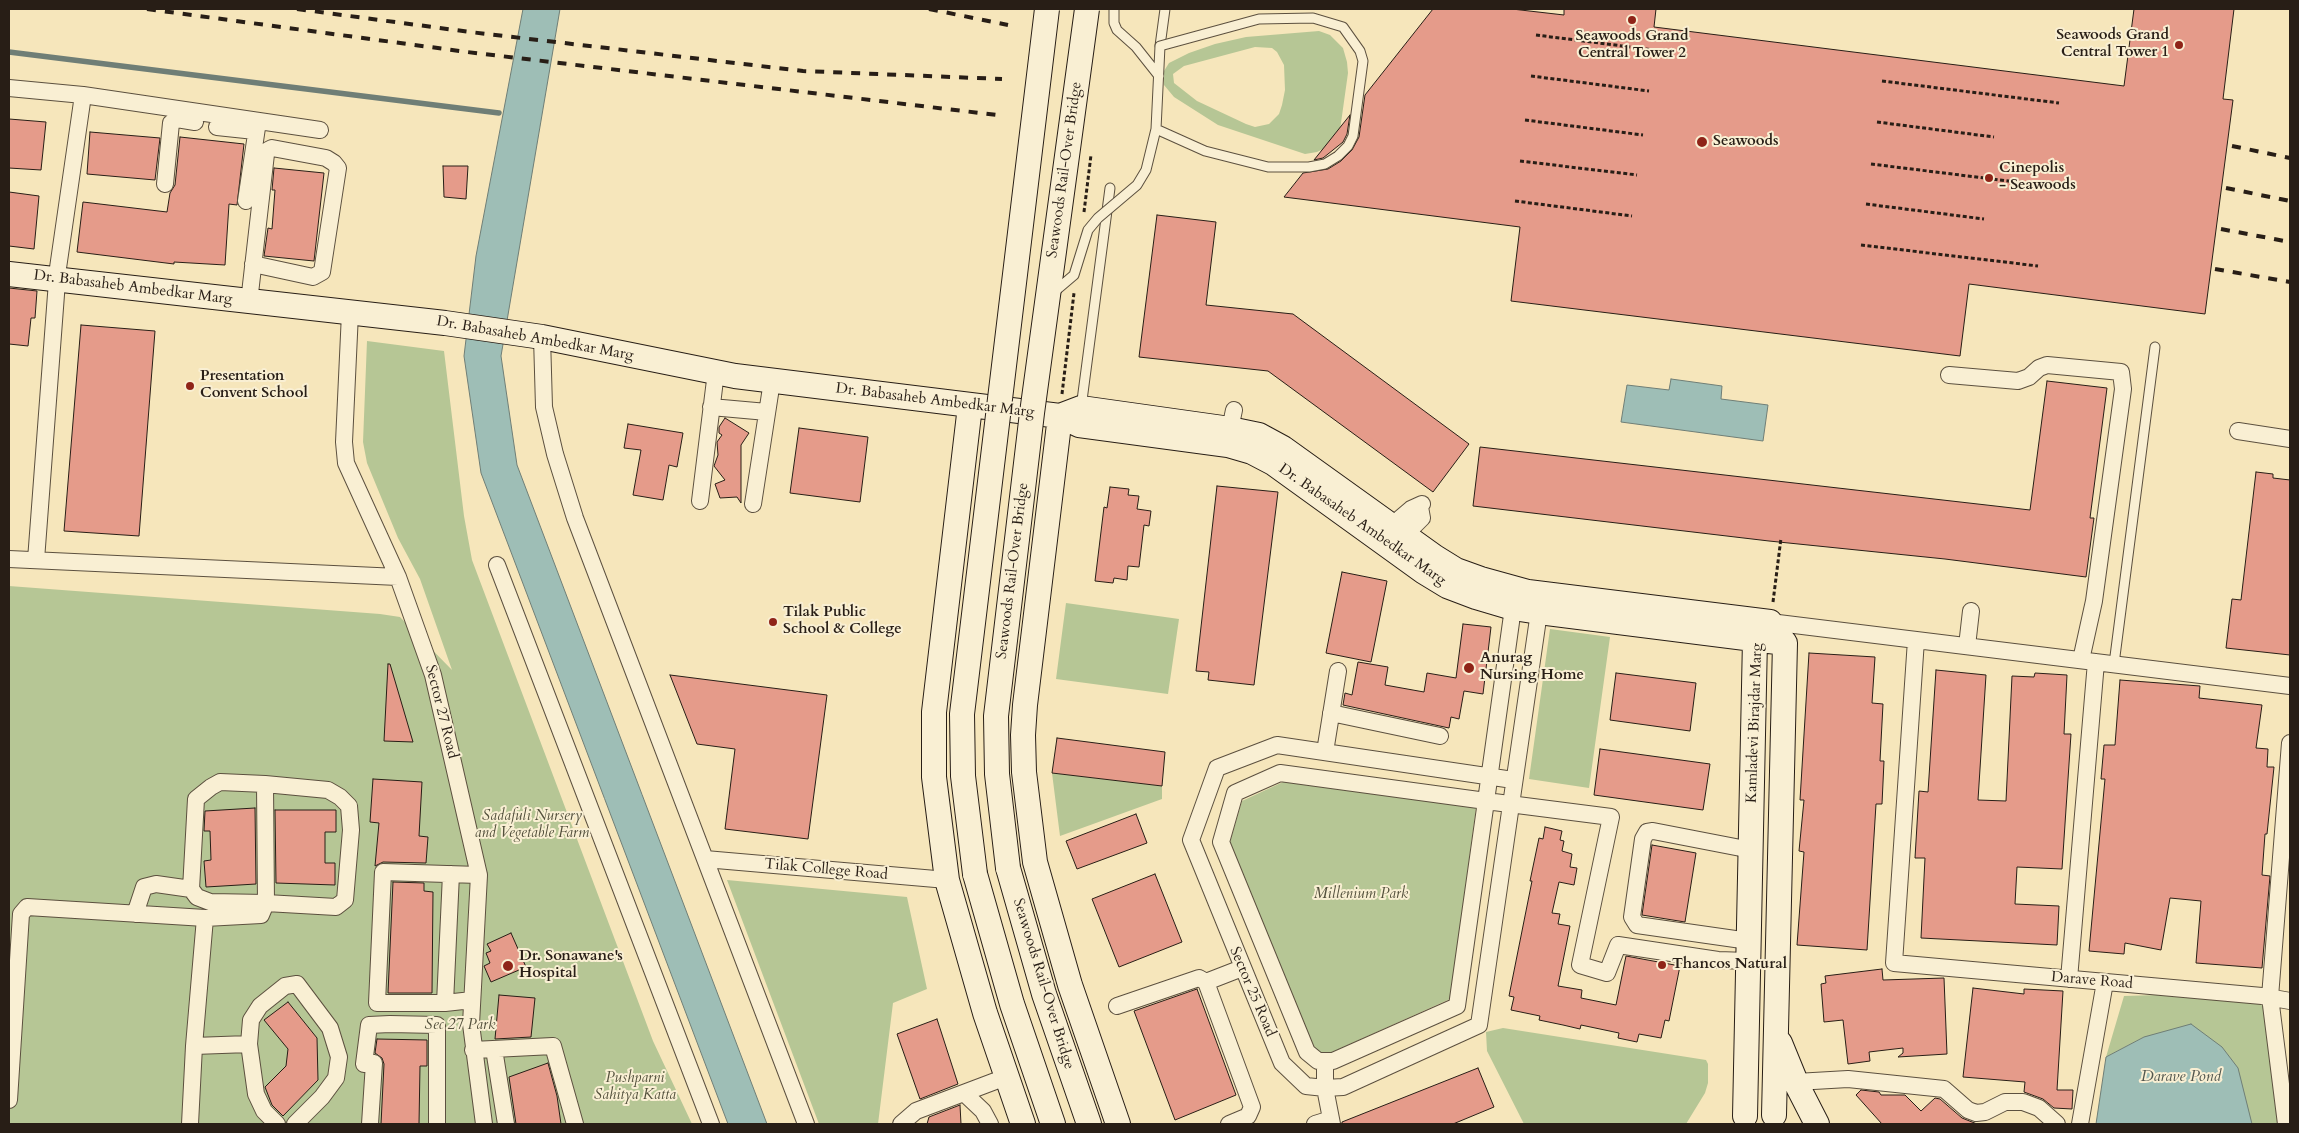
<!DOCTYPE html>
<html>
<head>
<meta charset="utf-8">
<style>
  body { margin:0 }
  #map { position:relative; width:2299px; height:1133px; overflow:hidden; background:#f6e6bb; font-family:Cardo,serif }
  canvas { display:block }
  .frame { position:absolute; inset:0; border:10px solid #281e16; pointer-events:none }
</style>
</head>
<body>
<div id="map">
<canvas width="2299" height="1133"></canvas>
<div class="frame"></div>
</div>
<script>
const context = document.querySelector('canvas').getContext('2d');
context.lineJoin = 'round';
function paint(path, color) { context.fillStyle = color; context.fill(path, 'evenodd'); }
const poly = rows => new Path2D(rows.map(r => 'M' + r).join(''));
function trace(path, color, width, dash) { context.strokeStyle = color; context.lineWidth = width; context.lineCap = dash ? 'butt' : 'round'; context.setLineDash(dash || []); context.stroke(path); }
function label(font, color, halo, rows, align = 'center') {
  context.font = font + ' Cardo,serif'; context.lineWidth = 4; context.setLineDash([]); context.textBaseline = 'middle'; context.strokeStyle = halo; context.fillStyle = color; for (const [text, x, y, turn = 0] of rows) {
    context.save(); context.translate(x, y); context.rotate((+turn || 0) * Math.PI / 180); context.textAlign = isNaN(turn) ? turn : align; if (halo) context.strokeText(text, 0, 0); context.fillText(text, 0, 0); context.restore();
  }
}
const green = poly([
  [1319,31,1330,35,1343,48,1347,62,1348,73,1340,130,1325,148,1317,152,1305,154,1218,125,1174,97,1164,85,1164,71,1169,63,1189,53,1215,44,1246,37],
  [1255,47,1272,48,1277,52,1284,65,1285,90,1282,105,1279,114,1269,124,1255,127,1246,124,1197,101,1174,83,1173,74,1184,66],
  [367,341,444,351,464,516,472,560,653,1041,692,1124,9,1124,9,586,380,614,400,617,452,670,420,579,398,538,367,463,363,442],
  [1066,603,1179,619,1168,694,1056,679],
  [1550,629,1610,637,1589,788,1529,779],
  [1052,773,1162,786,1162,799,1060,836],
  [1283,782,1476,808,1450,999,1330,1053,1321,1053,1314,1047,1230,842,1242,801],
  [727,880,907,897,927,989,893,1003,878,1124,819,1124],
  [2222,993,2262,996,2279,1124,2252,1124,2252,1122,2144,1037,2106,1057,2124,996],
  [1503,1028,1706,1060,1708,1064,1708,1083,1705,1093,1686,1124,1524,1124,1487,1051,1486,1032]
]);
const water = poly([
  [523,9,560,9,501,356,517,465,767,1124,728,1124,481,473,464,356,476,256,523,9],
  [1671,379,1722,386,1721,399,1768,405,1763,441,1621,422,1627,385,1669,390,1671,379],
  [2191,1024,2222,1047,2238,1068,2252,1124,2096,1124,2106,1057,2144,1037,2191,1024]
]);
const stream = poly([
  [9,52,499,113]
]);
const building = poly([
  [1433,9,1512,9,1564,15,1564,9,1656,9,1654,27,2124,86,2134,9,2234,9,2223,99,2233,100,2205,314,1969,284,1960,356,1511,301,1520,227,1284,197,1303,173,1328,169,1341,161,1352,150,1359,137,1365,95,1433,9],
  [1350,115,1347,134,1343,142,1323,158,1314,160,1350,115],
  [9,119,46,122,41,170,9,168,9,119],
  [90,132,160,138,155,180,87,174,90,132],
  [180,137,244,144,237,205,229,204,225,265,174,262,174,264,77,252,83,202,167,212,170,193,175,185,180,137],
  [443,166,468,166,466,199,444,197,443,166],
  [274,168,324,173,314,261,264,256,268,228,272,229,275,190,272,190,274,168],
  [9,192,39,196,34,249,9,246,9,192],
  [1157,215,1216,222,1206,305,1293,314,1469,444,1433,492,1268,371,1139,357,1157,215],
  [9,288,37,291,35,318,31,318,28,346,9,344,9,288],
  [81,325,155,331,139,536,64,531,81,325],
  [2047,381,2107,388,2090,518,2094,518,2086,577,1945,559,1769,541,1473,506,1480,447,2030,510,2047,381],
  [725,418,749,433,741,445,741,503,737,497,720,498,715,484,725,480,714,466,718,455,717,442,722,435,719,433,719,427,725,418],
  [628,424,683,433,677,467,669,465,663,500,633,495,641,450,624,448,628,424],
  [799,428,868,437,860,502,790,493,799,428],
  [2256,472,2273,474,2273,478,2290,480,2290,655,2226,648,2232,599,2241,600,2256,472],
  [1217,486,1278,492,1254,685,1208,680,1209,672,1196,671,1217,486],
  [1110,487,1129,489,1128,495,1139,496,1137,509,1151,511,1149,526,1144,525,1139,567,1128,566,1127,580,1114,578,1113,583,1095,581,1104,507,1107,508,1110,487],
  [1342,572,1387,581,1371,662,1326,653,1342,572],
  [1463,624,1491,627,1483,694,1464,691,1459,719,1451,717,1449,728,1343,705,1345,693,1352,695,1358,662,1388,667,1385,685,1424,692,1427,673,1456,678,1463,624],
  [1809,653,1875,657,1872,703,1883,704,1880,761,1884,761,1882,804,1876,804,1867,950,1797,945,1804,852,1799,851,1804,800,1800,800,1809,653],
  [388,664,390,664,413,742,384,741,388,664],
  [1936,670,1986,675,1978,800,2006,801,2012,676,2034,677,2035,673,2067,675,2064,734,2071,734,2062,869,2017,867,2015,904,2059,906,2057,945,1921,938,1925,858,1915,858,1919,791,1928,792,1936,670],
  [1616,673,1696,683,1690,731,1610,720,1616,673],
  [670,675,827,695,808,839,725,829,735,749,697,744,670,675],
  [2120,680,2200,686,2199,698,2262,705,2256,748,2268,749,2267,767,2274,767,2267,834,2265,834,2262,875,2270,876,2262,968,2196,963,2201,901,2170,898,2161,950,2125,943,2124,954,2089,951,2105,779,2101,779,2104,745,2115,745,2120,680],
  [1057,738,1165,752,1162,786,1052,773,1057,738],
  [1600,749,1710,764,1703,810,1594,795,1600,749],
  [373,779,422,782,419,836,428,837,426,863,383,862,375,866,379,823,370,822,373,779],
  [255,808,256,884,206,887,204,861,211,860,210,831,204,831,205,811,255,808],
  [275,810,336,810,336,832,325,832,325,863,335,863,335,885,276,883,275,810],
  [1136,814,1147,843,1077,869,1066,841,1136,814],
  [1545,827,1562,831,1560,840,1564,841,1562,851,1572,854,1570,867,1577,868,1574,885,1559,882,1552,913,1560,914,1558,924,1570,926,1558,986,1582,990,1581,998,1616,1005,1626,956,1680,966,1669,1021,1665,1020,1661,1038,1639,1034,1637,1042,1618,1038,1619,1033,1581,1025,1580,1029,1563,1025,1539,1020,1540,1016,1511,1010,1514,997,1509,996,1532,881,1530,881,1539,838,1543,839,1545,827],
  [1652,845,1696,853,1685,922,1642,915,1652,845],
  [1155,874,1182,942,1119,967,1092,899,1155,874],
  [393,882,424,883,424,891,433,892,432,993,388,993,393,882],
  [511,933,526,967,491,982,484,966,490,963,486,953,491,951,487,944,511,933],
  [1882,969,1883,980,1944,978,1947,1054,1898,1057,1903,1053,1903,1048,1869,1052,1870,1061,1848,1064,1843,1020,1824,1022,1821,984,1826,983,1825,976,1882,969],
  [1973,988,2024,994,2024,989,2063,991,2057,1090,2073,1090,2072,1109,2054,1108,2043,1099,2024,1092,2025,1082,1963,1077,1973,988],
  [1197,989,1236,1095,1175,1120,1134,1011,1197,989],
  [499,995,535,998,531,1037,495,1039,499,995],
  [288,1002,317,1038,318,1080,283,1116,272,1105,265,1087,286,1066,288,1049,264,1020,288,1002],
  [937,1019,958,1084,920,1099,897,1034,937,1019],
  [377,1039,427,1040,427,1066,420,1066,419,1124,381,1124,384,1064,382,1058,375,1053,377,1039],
  [548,1063,557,1096,561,1124,516,1124,509,1077,548,1063],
  [1478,1068,1494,1107,1453,1124,1342,1124,1342,1122,1478,1068],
  [1861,1090,1879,1092,1881,1095,1905,1095,1921,1111,1935,1098,1940,1099,1962,1118,1977,1124,1882,1124,1856,1095,1861,1090],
  [960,1105,961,1124,927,1124,929,1117,960,1105]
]);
const path = poly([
  [1536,35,1654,50],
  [1531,76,1649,91],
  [1882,81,2059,103],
  [1525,120,1643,135],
  [1877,122,1994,137],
  [1520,161,1637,175],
  [1871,164,2049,186],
  [1515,201,1632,216],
  [1866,204,1984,219],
  [1084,212,1091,155],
  [1861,245,2038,266],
  [1062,394,1074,293],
  [1773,602,1781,538]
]);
const lane = poly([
  [1160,46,1165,9],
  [1081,408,1110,188],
  [2114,664,2155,347]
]);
const street = poly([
  [9,88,83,95,320,130],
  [217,127,255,131],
  [165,184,171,123,177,119,195,122],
  [246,201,258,121],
  [249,302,266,154,268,150,272,148,326,158,334,163,338,168,322,272,313,277,253,264],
  [350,313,344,442,346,463,398,577,433,675,479,875,471,1024,484,1124],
  [542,337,544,407,555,454,575,518,806,1124],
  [1949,375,2018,381,2029,377,2039,368,2047,365,2121,372,2123,389,2094,601,2081,660],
  [711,407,767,412],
  [1230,429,1234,410],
  [2238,431,2290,439],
  [700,501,716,372],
  [753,504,772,381],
  [1391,526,1411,509,1422,504],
  [1405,535,1422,518,1420,507],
  [9,559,398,577],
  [36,560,58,268,83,95],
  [497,565,711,1124],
  [1520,600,1513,608,1486,801,1457,1006,1333,1061,1318,1061,1307,1052,1221,842,1235,793,1280,773,1486,801,1611,817,1580,965,1607,973,1618,945,1718,960,1748,961],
  [1770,622,2290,686],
  [1916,640,1894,963,2262,996,2290,1001],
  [1967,646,1971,611],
  [1331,713,1440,736],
  [1325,752,1338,671],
  [1513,780,1277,745,1217,768,1191,840,1282,1063,1306,1086,1325,1088,1343,1087,1479,1025,1539,612,1534,603],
  [705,859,947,880],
  [135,914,144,887,156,884,191,889],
  [1749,941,1637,925,1632,917,1643,839,1647,832,1653,831,1751,850],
  [2069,979,2096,662],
  [1206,982,1252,1107,1248,1116,1229,1124],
  [472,1000,445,1003,377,1003,383,872,479,875],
  [445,1003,451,874],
  [1117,1006,1199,978,1206,982,1242,968],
  [194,1046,249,1044],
  [494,1049,506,1124],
  [473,1050,553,1046,575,1124],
  [1325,1061,1325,1088,1332,1124],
  [1796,1082,1848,1079,1944,1089,1968,1110,1976,1113,1985,1112,2005,1102,2023,1102,2039,1108,2057,1124],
  [964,1093,983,1111,990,1124],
  [9,1100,21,914,27,907,205,918,261,915,266,903,265,784,220,782,211,787,196,799,191,889,197,897,210,902,266,903,336,907,345,900,351,830,349,806,340,797,328,790,265,784],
  [190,1124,194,1046,205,918],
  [277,1124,264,1111,256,1094,249,1044,251,1020,260,1006,285,986,297,984,330,1028,339,1057,336,1078,322,1097,295,1124],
  [370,1124,374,1063,364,1064,369,1025,390,1024,437,1025,437,1124],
  [901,1124,916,1111,1006,1077],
  [1315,1124,1331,1119],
  [2080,1124,2105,982],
  [2286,1124,2270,997,2290,743]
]);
const secondary = poly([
  [9,274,445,323,542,337,735,376,1060,416,1079,425,1228,445,1252,452,1273,463,1424,572,1447,586,1476,597,1513,608,1539,612,1785,643],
  [970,406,934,712,934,777,947,880,985,1013,1023,1124],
  [1060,416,1081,408,1230,429,1259,435,1283,448,1435,557,1456,570,1481,579,1528,592,1770,622],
  [1060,416,1025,705,1023,735,1024,772,1035,862,1070,985,1118,1124],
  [1008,868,1044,994,1089,1124],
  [975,874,1012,1004,1053,1124],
  [1780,1043,1798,1087,1817,1124],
  [1774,1115,1785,643,1775,630],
  [1745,1116,1755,639,1765,628]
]);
const rail = poly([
  [147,9,467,52,997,115],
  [297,9,470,32,803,71,1002,79],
  [929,9,1008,25],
  [2232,146,2290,158],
  [2226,188,2290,201],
  [2221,229,2290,242],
  [2215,269,2290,282]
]);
const laneBridge = poly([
  [1114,9,1114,23,1117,30,1136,47,1159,76],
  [1054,292,1074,275,1088,230,1098,218,1137,185,1146,170,1156,129,1160,46,1259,19,1313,18,1343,27,1360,51,1363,61,1353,136,1348,146,1338,156,1325,164,1309,167,1268,167,1205,151,1156,129]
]);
const secondaryBridge = poly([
  [1008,868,997,774,996,716,1032,413,1087,9],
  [975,874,963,776,962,714,1047,9]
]);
const markers = [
  [1632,20,5,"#8f2418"],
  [2179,45,5,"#8f2418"],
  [1702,142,6,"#8f2418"],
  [1989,178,5,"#8f2418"],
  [190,386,5,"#8f2418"],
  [773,622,5,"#8f2418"],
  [1469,668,6,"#8f2418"],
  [1662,965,5,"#8f2418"],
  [508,966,6,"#8f2418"]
];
const poiNames = [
  ["Seawoods Grand",2169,36,"right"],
  ["Central Tower 1",2169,53,"right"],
  ["Seawoods Grand",1632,37,"center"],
  ["Central Tower 2",1632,54,"center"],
  ["Seawoods",1713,142],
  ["Cinepolis",1999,169],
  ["- Seawoods",1999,186],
  ["Presentation",200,377],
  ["Convent School",200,394],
  ["Tilak Public",783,613],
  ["School & College",783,630],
  ["Anurag",1480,659],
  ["Nursing Home",1480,676],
  ["Dr. Sonawane's",519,957],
  ["Hospital",519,974],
  ["Thancos Natural",1672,965]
];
const streetNames = [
  ["Seawoods Rail-Over Bridge",1065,170,-82],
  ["Dr. Babasaheb Ambedkar Marg",133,288,7],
  ["Dr. Babasaheb Ambedkar Marg",535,339,10],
  ["Dr. Babasaheb Ambedkar Marg",935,401,7],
  ["Dr. Babasaheb Ambedkar Marg",1362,525,35],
  ["Seawoods Rail-Over Bridge",1013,571,-83],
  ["Sector 27 Road",441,712,76],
  ["Kamladevi Birajdar Marg",1755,723,-88],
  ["Tilak College Road",826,870,5],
  ["Darave Road",2092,981,5],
  ["Seawoods Rail-Over Bridge",1043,984,73],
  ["Sector 25 Road",1252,992,67]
];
const parkNames = [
  ["Sadafuli Nursery",532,817],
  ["and Vegetable Farm",532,834],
  ["Millenium Park",1361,895],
  ["Sec 27 Park",460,1026],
  ["Pushparni",635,1079],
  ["Sahitya Katta",635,1096]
];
const waterNames = [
  ["Darave Pond",2181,1077]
];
paint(green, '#b6c695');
paint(water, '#9ebeb6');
trace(water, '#6f7e76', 1);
trace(stream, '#6f7e76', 5.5);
paint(building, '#e59b8a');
trace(building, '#281e16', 1);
trace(lane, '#5c503f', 11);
trace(street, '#5c503f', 18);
trace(secondary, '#281e16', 26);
trace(path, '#281e16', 3, [4, 2.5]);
trace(lane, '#f9efd3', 9);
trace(street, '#f9efd3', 16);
trace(secondary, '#f9efd3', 24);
trace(rail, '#281e16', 4, [9, 9]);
trace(laneBridge, '#5c503f', 11, []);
trace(secondaryBridge, '#281e16', 26, []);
trace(laneBridge, '#f9efd3', 9);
trace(secondaryBridge, '#f9efd3', 24);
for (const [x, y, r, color] of markers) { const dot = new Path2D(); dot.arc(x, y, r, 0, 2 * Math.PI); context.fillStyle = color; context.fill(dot); trace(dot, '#f9efd3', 2); }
label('bold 15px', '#281e16', '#f9efd3', poiNames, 'left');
label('15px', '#281e16', '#f9efd3', streetNames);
label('italic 15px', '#53503c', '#f9efd3', parkNames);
label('italic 16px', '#51564e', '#f9efd3', waterNames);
</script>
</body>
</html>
